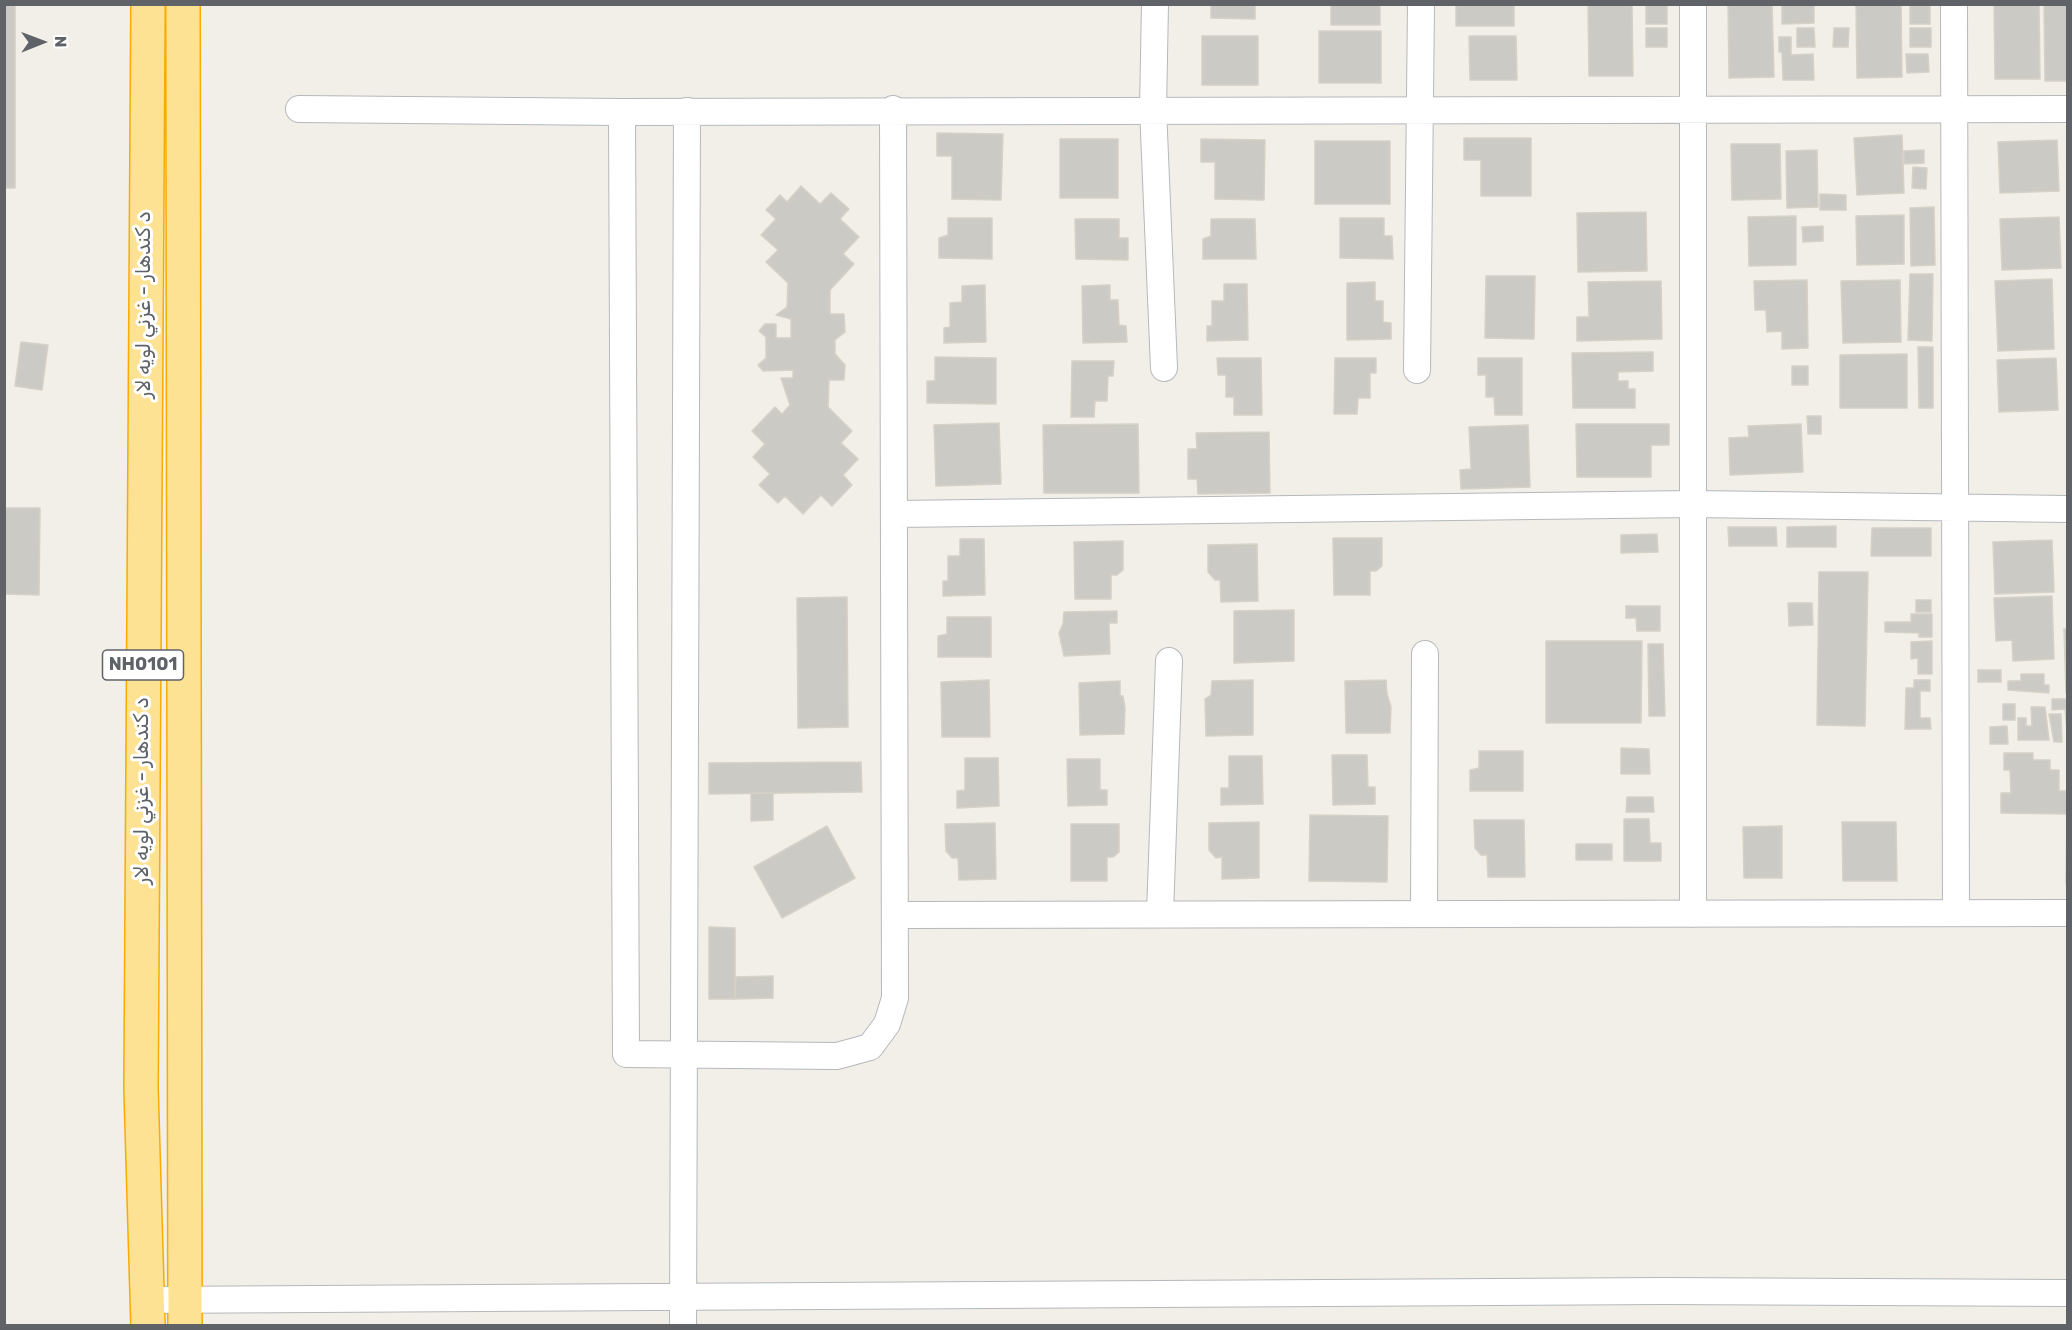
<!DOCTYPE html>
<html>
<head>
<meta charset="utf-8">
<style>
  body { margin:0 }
  #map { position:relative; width:2072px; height:1330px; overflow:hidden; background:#f1efe8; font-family:Rubik,sans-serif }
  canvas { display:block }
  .frame { position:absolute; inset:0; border:6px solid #5f6368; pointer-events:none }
  .north { position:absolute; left:12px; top:12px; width:60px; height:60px; -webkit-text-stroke:4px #fff; paint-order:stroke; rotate:89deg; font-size:16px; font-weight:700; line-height:24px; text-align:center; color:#5f6368 }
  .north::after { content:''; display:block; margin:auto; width:21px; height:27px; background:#5f6368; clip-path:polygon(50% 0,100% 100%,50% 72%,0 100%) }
</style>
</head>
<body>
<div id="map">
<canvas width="2072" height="1330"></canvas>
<div class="frame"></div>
<div class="north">N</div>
</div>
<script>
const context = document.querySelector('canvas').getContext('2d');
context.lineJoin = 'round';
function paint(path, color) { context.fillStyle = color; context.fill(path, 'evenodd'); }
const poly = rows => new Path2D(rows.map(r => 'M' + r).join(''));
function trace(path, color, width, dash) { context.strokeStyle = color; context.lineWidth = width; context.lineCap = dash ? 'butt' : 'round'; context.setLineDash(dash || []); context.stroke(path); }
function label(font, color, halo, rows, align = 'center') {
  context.font = font + ' Rubik,"Noto Naskh Arabic",sans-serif'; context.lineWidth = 6; context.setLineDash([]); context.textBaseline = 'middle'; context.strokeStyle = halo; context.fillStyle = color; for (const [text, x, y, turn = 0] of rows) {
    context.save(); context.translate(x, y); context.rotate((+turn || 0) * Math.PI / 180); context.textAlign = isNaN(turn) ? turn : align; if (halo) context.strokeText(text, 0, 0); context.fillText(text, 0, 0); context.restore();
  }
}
const building = poly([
  [4,4,15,4,15,188,4,188,4,4],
  [1211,4,1255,4,1255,19,1211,18,1211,4],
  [1331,4,1380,4,1380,25,1331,25,1331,4],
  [1456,4,1514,4,1514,26,1456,26,1456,4],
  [1588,4,1632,4,1633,76,1589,76,1588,4],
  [1646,4,1667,4,1667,24,1646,24,1646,4],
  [1728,4,1772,4,1774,77,1729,78,1728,4],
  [1782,4,1814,4,1814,23,1782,24,1782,4],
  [1856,4,1901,4,1902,77,1857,78,1856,4],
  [1994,4,2039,4,2040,79,1995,79,1994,4],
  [2044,4,2068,4,2068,81,2045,81,2044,4],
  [1910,6,1930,6,1930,24,1910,24,1910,6],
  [1646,28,1667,28,1667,47,1646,47,1646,28],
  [1797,28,1814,28,1815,47,1797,47,1797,28],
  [1834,28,1849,28,1848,47,1833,47,1834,28],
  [1910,28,1931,28,1931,47,1910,47,1910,28],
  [1319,31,1381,31,1381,83,1319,83,1319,31],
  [1202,36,1258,36,1258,85,1202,85,1202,36],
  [1469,36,1516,36,1517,80,1470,80,1469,36],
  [1779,37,1791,37,1791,55,1813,54,1814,80,1783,80,1782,52,1779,52,1779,37],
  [1906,54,1928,54,1929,72,1907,73,1906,54],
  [937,133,1003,134,1001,200,952,199,952,156,937,156,937,133],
  [1902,135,1904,193,1857,195,1854,138,1902,135],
  [1464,138,1531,138,1531,196,1481,196,1481,160,1464,160,1464,138],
  [1060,139,1118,139,1118,198,1060,198,1060,139],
  [1201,139,1265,140,1264,200,1215,199,1215,162,1201,162,1201,139],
  [2057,140,2059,191,2000,193,1998,142,2057,140],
  [1315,141,1390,141,1390,204,1315,204,1315,141],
  [1731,144,1780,144,1781,199,1732,200,1731,144],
  [1817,150,1818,207,1787,208,1786,151,1817,150],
  [1924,150,1924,163,1904,164,1904,151,1924,150],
  [1913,167,1927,168,1926,189,1912,188,1913,167],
  [801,186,820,204,831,193,849,209,840,219,859,237,843,254,854,264,830,290,830,314,844,314,845,332,835,340,835,354,845,365,844,380,829,380,828,407,852,431,841,443,858,459,843,475,852,485,832,506,821,495,803,514,785,496,778,503,759,485,770,474,753,457,765,444,752,431,775,407,782,414,790,405,781,378,793,378,793,370,763,371,758,365,766,358,766,337,759,331,765,324,776,324,776,338,791,338,791,319,776,315,787,307,788,283,766,262,778,250,761,235,776,219,766,210,780,195,787,202,801,186],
  [1820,194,1846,195,1846,210,1820,210,1820,194],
  [1934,207,1935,265,1911,266,1910,208,1934,207],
  [1646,212,1647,271,1578,272,1577,213,1646,212],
  [1904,215,1904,264,1857,265,1856,216,1904,215],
  [1796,216,1796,265,1749,266,1748,217,1796,216],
  [2059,217,2061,268,2002,270,2000,219,2059,217],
  [948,218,992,218,992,259,939,258,939,238,948,235,948,218],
  [1340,218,1384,218,1384,236,1392,236,1393,259,1340,258,1340,218],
  [1075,219,1119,219,1119,238,1128,238,1128,260,1076,259,1075,219],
  [1211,219,1255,219,1256,259,1203,259,1203,239,1211,236,1211,219],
  [1823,226,1823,241,1803,242,1802,227,1823,226],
  [1910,274,1933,274,1932,341,1908,340,1910,274],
  [1486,276,1535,276,1534,339,1485,338,1486,276],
  [2052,279,2054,349,1998,351,1995,281,2052,279],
  [1807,280,1808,348,1782,349,1782,331,1767,332,1766,310,1755,310,1754,281,1807,280],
  [1900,280,1901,342,1843,343,1841,281,1900,280],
  [1661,281,1662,339,1577,341,1577,317,1589,317,1588,282,1661,281],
  [1375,282,1375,301,1383,301,1383,322,1391,323,1391,339,1347,340,1347,283,1375,282],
  [1224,284,1247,284,1248,340,1207,341,1207,326,1212,326,1212,301,1224,301,1224,284],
  [985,285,986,342,944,343,944,328,950,327,950,303,962,302,962,286,985,285],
  [1110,285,1110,300,1118,300,1119,325,1126,326,1127,342,1083,343,1082,286,1110,285],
  [21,342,48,345,42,390,15,386,21,342],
  [1918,347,1933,347,1933,408,1919,408,1918,347],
  [1653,352,1653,371,1618,372,1618,381,1628,381,1628,389,1635,389,1635,408,1573,408,1572,353,1653,352],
  [1907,354,1907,408,1840,408,1840,355,1907,354],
  [935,357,996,358,996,404,927,403,927,381,935,381,935,357],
  [1217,358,1261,358,1262,415,1234,415,1234,397,1226,397,1226,375,1218,375,1217,358],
  [1335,358,1376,358,1376,373,1370,373,1370,398,1358,398,1357,414,1334,414,1335,358],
  [1478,358,1522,358,1522,415,1495,415,1494,397,1486,397,1486,375,1478,375,1478,358],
  [2056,358,2058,410,1999,412,1997,360,2056,358],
  [1072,361,1114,361,1113,376,1108,376,1107,401,1095,401,1094,417,1071,417,1072,361],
  [1792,366,1808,366,1808,385,1792,385,1792,366],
  [1807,416,1821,416,1821,434,1808,434,1807,416],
  [999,423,1001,484,936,486,934,425,999,423],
  [1138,424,1139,493,1044,493,1043,425,1138,424],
  [1576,424,1669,424,1669,445,1651,445,1651,477,1577,477,1576,424],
  [1801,424,1803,472,1730,475,1729,438,1749,437,1748,426,1801,424],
  [1528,425,1530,487,1461,489,1460,470,1471,469,1469,427,1528,425],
  [1269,432,1270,493,1198,494,1197,479,1188,479,1188,449,1197,449,1196,433,1269,432],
  [4,508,40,508,39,595,4,594,4,508],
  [1836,526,1836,547,1787,547,1787,527,1836,526],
  [1728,527,1776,527,1777,546,1729,546,1728,527],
  [1872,528,1931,528,1931,556,1871,556,1872,528],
  [1657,534,1658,552,1621,553,1621,535,1657,534],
  [1333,538,1382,538,1382,566,1376,571,1370,571,1370,595,1334,595,1333,538],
  [960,539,984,539,985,595,943,596,943,581,948,581,948,556,960,556,960,539],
  [2052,540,2054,592,1995,594,1993,542,2052,540],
  [1123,541,1123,570,1117,575,1111,575,1111,599,1075,599,1074,542,1123,541],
  [1257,544,1258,601,1221,602,1220,580,1215,580,1208,572,1208,545,1257,544],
  [1819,572,1868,572,1865,726,1817,725,1819,572],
  [2052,596,2054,659,2013,661,2012,640,1996,641,1994,598,2052,596],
  [847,597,848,727,798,728,797,598,847,597],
  [1916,600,1931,600,1931,612,1916,612,1916,600],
  [1788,603,1812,603,1813,625,1789,626,1788,603],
  [1626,606,1660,606,1660,631,1637,631,1636,618,1626,618,1626,606],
  [1294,610,1294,661,1234,663,1234,611,1294,610],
  [1117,611,1117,623,1109,623,1110,654,1064,656,1059,633,1063,624,1064,612,1117,611],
  [1911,614,1932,614,1932,637,1919,637,1919,633,1885,632,1885,622,1911,622,1911,614],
  [947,617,991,617,991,657,938,657,938,636,947,634,947,617],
  [2064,629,2068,629,2068,693,2066,693,2064,629],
  [1546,641,1642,641,1641,723,1546,723,1546,641],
  [1932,641,1932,674,1918,674,1918,658,1911,659,1911,642,1932,641],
  [1648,644,1663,644,1665,716,1649,716,1648,644],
  [1978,670,2001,670,2001,682,1978,682,1978,670],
  [2021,674,2044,674,2044,685,2049,685,2049,693,2008,690,2008,681,2021,681,2021,674],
  [989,680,990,737,942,737,941,682,989,680],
  [1253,680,1253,735,1206,736,1205,699,1211,695,1212,681,1253,680],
  [1386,680,1387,694,1391,707,1390,733,1346,733,1345,681,1386,680],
  [1914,680,1930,680,1930,691,1920,691,1920,718,1930,718,1931,729,1905,729,1906,688,1914,688,1914,680],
  [1120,681,1120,696,1123,696,1125,708,1124,734,1080,735,1079,683,1120,681],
  [2052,699,2068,699,2068,739,2065,709,2052,710,2052,699],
  [2003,704,2015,704,2015,720,2003,720,2003,704],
  [2031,707,2045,707,2049,740,2018,740,2018,718,2026,718,2026,726,2032,726,2031,707],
  [2049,714,2061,714,2062,742,2054,742,2049,714],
  [2007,726,2008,744,1990,744,1990,727,2007,726],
  [1621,748,1649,749,1650,774,1621,774,1621,748],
  [1479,751,1523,751,1523,791,1470,791,1470,770,1479,768,1479,751],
  [2004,753,2033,753,2033,760,2050,760,2050,770,2059,770,2059,791,2066,791,2068,814,2001,813,2001,793,2011,793,2010,770,2004,770,2004,753],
  [1332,755,1367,755,1368,787,1375,787,1375,804,1333,805,1332,755],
  [1229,756,1262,756,1263,804,1221,805,1221,788,1229,788,1229,756],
  [965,758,998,758,999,806,957,808,957,791,965,790,965,758],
  [1067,759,1100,759,1100,790,1107,790,1107,805,1068,806,1067,759],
  [861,762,862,792,709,794,709,763,861,762],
  [751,793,773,793,773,820,751,821,751,793],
  [1627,797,1653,797,1654,812,1626,812,1627,797],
  [1310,815,1388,816,1387,882,1309,881,1310,815],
  [2067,817,2068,817,2068,884,2066,884,2067,817],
  [1624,819,1649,819,1650,843,1661,843,1661,861,1624,861,1624,819],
  [1474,820,1524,820,1525,877,1488,877,1487,855,1481,855,1475,848,1474,820],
  [1259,822,1259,878,1222,879,1222,857,1216,858,1209,850,1209,823,1259,822],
  [1842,822,1896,822,1897,881,1843,881,1842,822],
  [995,823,996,879,959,880,958,858,952,858,946,851,945,824,995,823],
  [1071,824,1119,824,1119,852,1113,857,1107,857,1107,881,1071,881,1071,824],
  [827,826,855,878,782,918,754,867,827,826],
  [1782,826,1782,878,1744,878,1743,827,1782,826],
  [1576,844,1612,844,1612,860,1576,860,1576,844],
  [709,927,735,928,735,999,709,999,709,927],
  [773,976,773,998,735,999,736,977,773,976]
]);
const minor = poly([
  [1155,4,1153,109,1164,368],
  [1693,4,1693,914],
  [1954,4,1956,913],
  [299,109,622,112,2068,109],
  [622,112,626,1054,837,1056,870,1047,887,1024,895,998,893,109],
  [1417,370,1421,4],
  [895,514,1693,504,2068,509],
  [1160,914,1169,661],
  [1424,914,1425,654],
  [897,915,2068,913],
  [147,1300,1664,1291,2068,1293],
  [683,1326,687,111]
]);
const highway = poly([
  [148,4,141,1088,148,1326],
  [183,4,185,1326]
]);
const shields = [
  [143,665,81]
];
const shieldNames = [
  ["NH0101",143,665]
];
const streetNames = [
  ["د کندهار - غزني لويه لار",144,305,-90],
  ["د کندهار - غزني لويه لار",142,791,-90]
];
paint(building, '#cccac5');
trace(building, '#d6d1c6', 1.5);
trace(minor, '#b5b8bc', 28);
trace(highway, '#f9ab00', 36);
trace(minor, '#fff', 26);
trace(highway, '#fde293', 33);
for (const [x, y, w] of shields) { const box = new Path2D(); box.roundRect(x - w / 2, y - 15, w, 30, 4.5); context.fillStyle = '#fff'; context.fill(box); trace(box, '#5f6368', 1.5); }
label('bold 18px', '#5f6368', null, shieldNames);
label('20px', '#5f6368', '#fff', streetNames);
</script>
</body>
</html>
